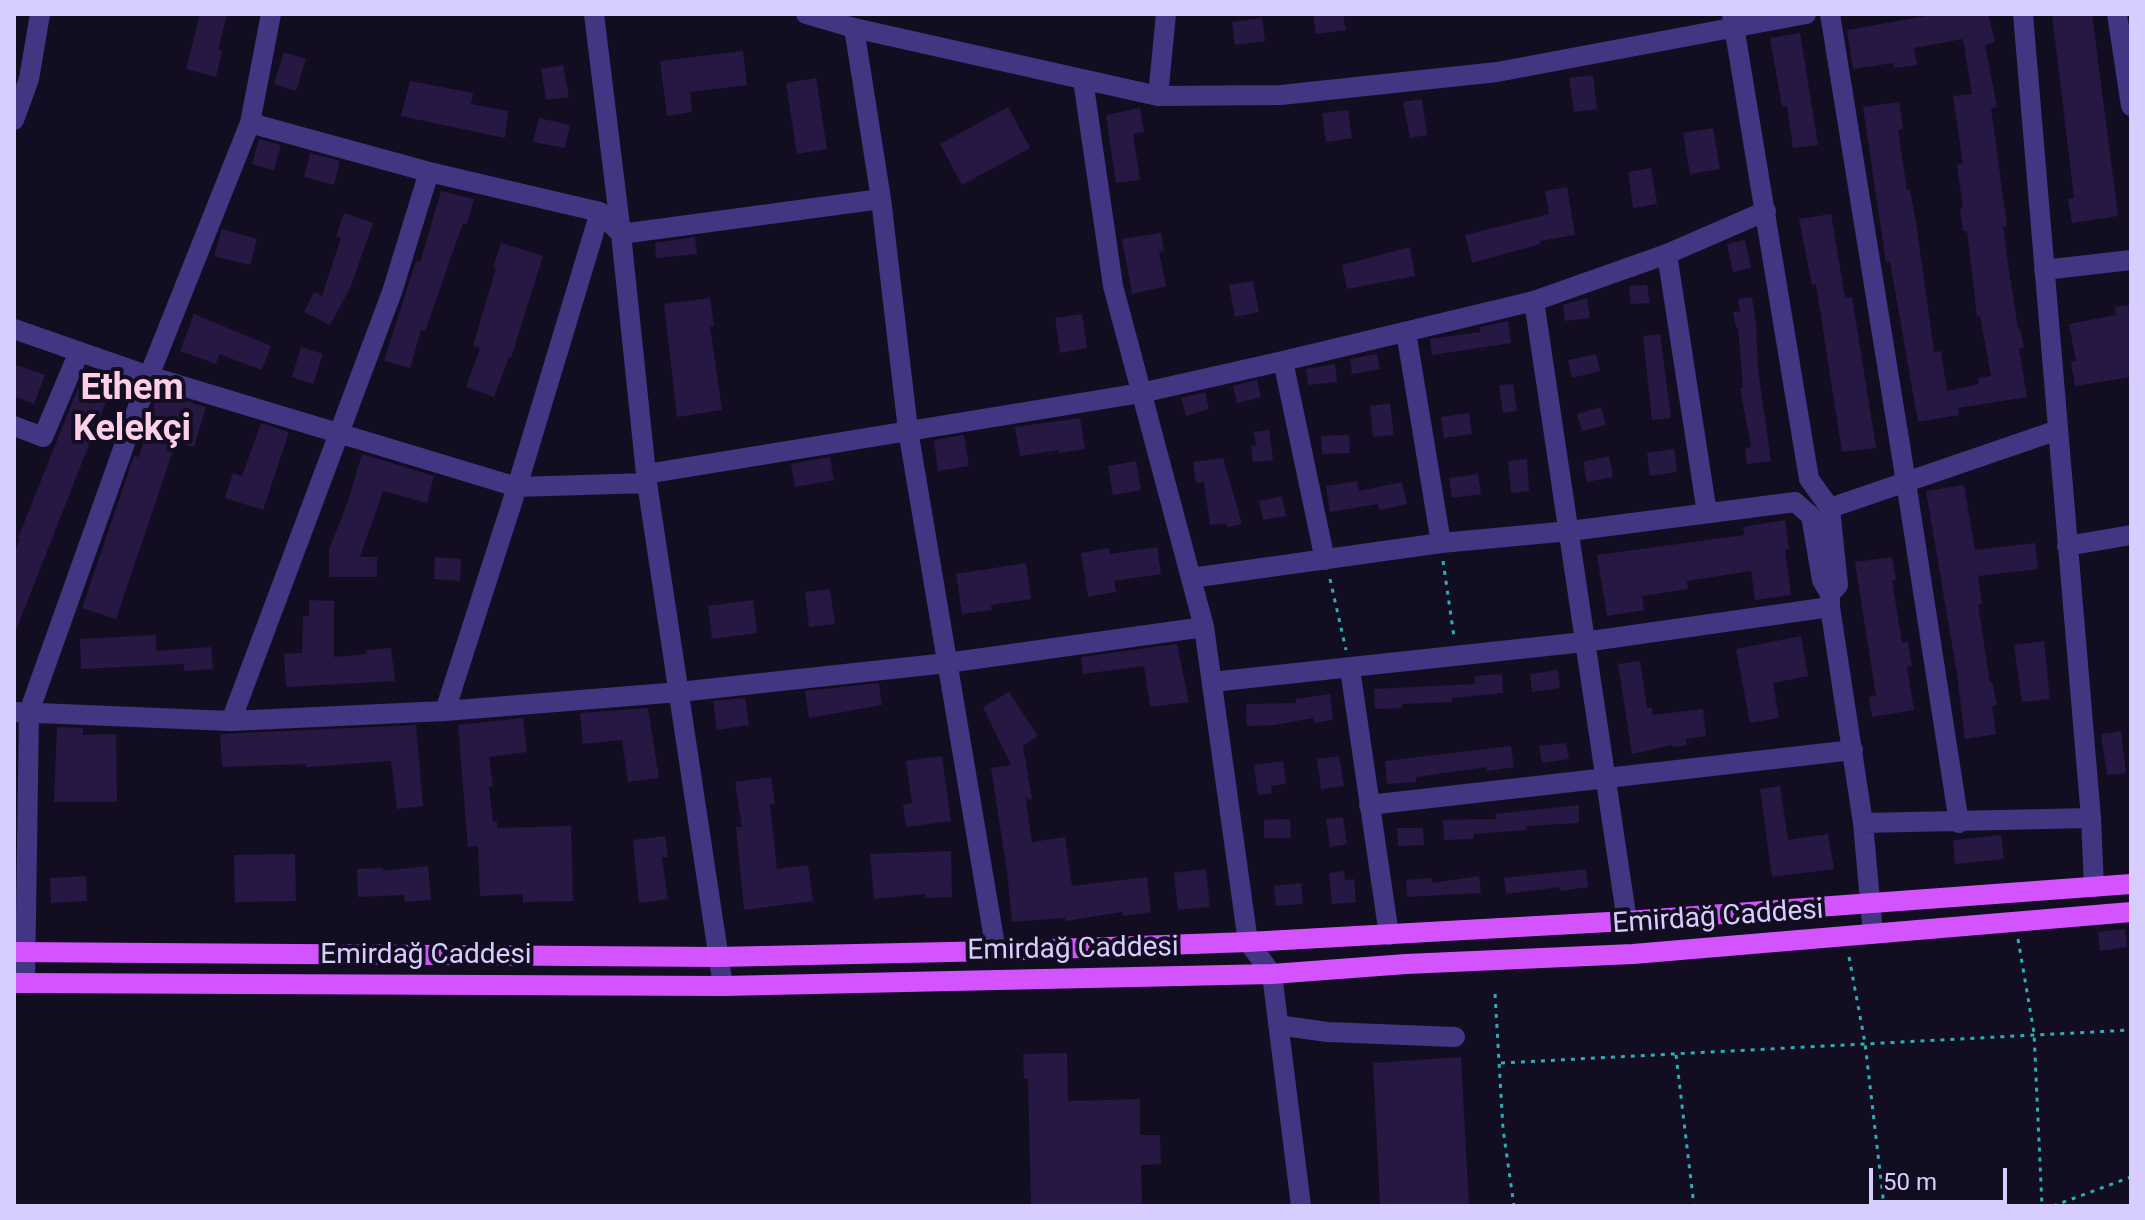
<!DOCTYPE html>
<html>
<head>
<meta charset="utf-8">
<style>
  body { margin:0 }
  #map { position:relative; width:2145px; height:1220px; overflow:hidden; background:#130d21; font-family:Roboto,sans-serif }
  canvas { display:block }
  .frame { position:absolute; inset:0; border:16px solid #d8cdff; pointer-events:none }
  .scale { position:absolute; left:1869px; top:1168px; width:138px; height:36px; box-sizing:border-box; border:4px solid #d8cdff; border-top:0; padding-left:10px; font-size:24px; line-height:28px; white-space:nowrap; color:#d8cdff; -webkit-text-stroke:6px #130d21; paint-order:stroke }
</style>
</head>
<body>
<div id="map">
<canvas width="2145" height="1220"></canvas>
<div class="frame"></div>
<div class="scale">50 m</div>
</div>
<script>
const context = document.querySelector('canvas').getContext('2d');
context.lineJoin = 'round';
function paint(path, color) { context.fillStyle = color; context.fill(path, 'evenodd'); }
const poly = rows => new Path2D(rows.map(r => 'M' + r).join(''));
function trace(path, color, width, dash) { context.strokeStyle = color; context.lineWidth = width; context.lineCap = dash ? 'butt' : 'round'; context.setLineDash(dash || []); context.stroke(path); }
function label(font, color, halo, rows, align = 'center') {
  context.font = font + ' Roboto,sans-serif'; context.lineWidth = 8; context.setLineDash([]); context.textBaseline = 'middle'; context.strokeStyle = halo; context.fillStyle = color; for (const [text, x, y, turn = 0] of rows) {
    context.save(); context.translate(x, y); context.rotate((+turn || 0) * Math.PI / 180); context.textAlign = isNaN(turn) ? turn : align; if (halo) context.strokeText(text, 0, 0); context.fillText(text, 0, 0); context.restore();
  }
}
const building = poly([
  [200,14,227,14,218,50,222,51,216,77,186,69],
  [1313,14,1343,14,1346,30,1316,34],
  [1937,14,1988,14,1995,42,1985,45,1997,107,1991,108,2007,226,2003,226,2009,270,2018,329,2020,328,2024,348,2019,349,2027,397,1958,408,1959,415,1918,422,1890,262,1886,263,1863,107,1899,102,1903,129,1898,130,1907,190,1910,189,1917,229,1934,352,1941,351,1947,391,1979,384,1978,378,1991,376,1980,316,1977,317,1967,231,1963,231,1960,209,1963,208,1957,165,1963,164,1953,96,1972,94,1963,39,1914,48,1917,65,1894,68,1893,63,1853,69,1847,30],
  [2052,14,2092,14,2118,216,2072,223,2068,199,2074,198],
  [1262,18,1265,41,1235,45,1232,22],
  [1800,33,1818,145,1793,148,1787,106,1782,107,1770,38],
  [743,51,747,85,690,92,692,112,667,116,660,61],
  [284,52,306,59,296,91,274,84],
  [563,65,569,97,546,100,541,69],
  [1593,75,1597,109,1574,112,1569,78],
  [816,78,827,149,797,154,786,83],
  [410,81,473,93,471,104,508,111,505,138,401,116],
  [1422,99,1427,135,1410,138,1403,102],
  [1008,107,1030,148,962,185,940,144],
  [1140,108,1144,132,1133,134,1140,180,1116,183,1106,115],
  [1348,110,1352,138,1326,142,1322,113],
  [539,118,570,125,565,148,533,142],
  [1713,128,1720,169,1690,174,1683,133],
  [259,139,281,145,274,170,252,164],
  [310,153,340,161,334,185,304,177],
  [1651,168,1657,204,1633,208,1628,172],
  [1567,187,1575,235,1540,241,1540,244,1472,263,1465,235,1549,214,1545,191],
  [441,191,474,199,467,224,463,223,425,331,421,330,410,368,384,361,416,261,420,262],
  [344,213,373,223,350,288,330,325,304,312,314,292,322,296,341,238,336,237],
  [1831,214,1845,298,1852,297,1876,448,1842,452,1816,284,1812,285,1799,219],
  [222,229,257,239,250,265,214,256],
  [1161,233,1164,251,1159,252,1166,286,1132,294,1122,239],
  [695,237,697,254,656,258,655,243],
  [1745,240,1751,268,1733,272,1727,244],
  [501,243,543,256,511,358,509,357,494,397,466,387,480,348,473,346,496,268,493,267],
  [1410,247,1415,276,1347,289,1342,265],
  [1253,281,1259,312,1235,317,1229,285],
  [1647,285,1650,303,1631,304,1629,286],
  [1752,297,1756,324,1758,370,1771,461,1747,464,1745,448,1751,447,1740,388,1743,388,1738,327,1736,328,1733,312,1740,312,1738,299],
  [710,298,714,326,710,327,722,410,677,417,664,304],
  [1587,298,1590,318,1565,321,1563,305],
  [2131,305,2131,377,2075,386,2071,362,2076,361,2069,324,2116,315,2115,307],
  [194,314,271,346,262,370,219,354,216,364,180,351],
  [1082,314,1087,348,1060,353,1055,318],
  [1508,321,1511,343,1432,355,1430,339,1480,332,1480,327],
  [1660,334,1671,418,1652,420,1643,336],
  [301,347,323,354,313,384,292,377],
  [1377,354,1380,369,1352,374,1350,359],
  [1596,354,1600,371,1572,378,1568,360],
  [14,364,45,375,34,404,14,396],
  [1335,364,1337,382,1308,385,1306,369],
  [1257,380,1261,397,1237,403,1233,386],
  [1513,384,1517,411,1503,413,1499,385],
  [78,388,107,399,14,635,14,554,20,539,18,538],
  [158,392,206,407,194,447,176,442,116,619,82,608,134,456,139,457],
  [1205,392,1209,409,1186,416,1181,398],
  [1390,403,1394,435,1373,437,1370,406],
  [1601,407,1606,425,1582,431,1577,414],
  [1469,413,1472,434,1444,438,1441,417],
  [1080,418,1085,449,1059,453,1059,450,1020,456,1015,427],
  [261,423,289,432,263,510,225,498,233,473,242,476],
  [1269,430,1273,460,1253,462,1251,446,1256,445,1254,432],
  [964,435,969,466,938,471,934,440],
  [1349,435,1350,453,1322,454,1321,436],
  [1674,449,1677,472,1650,476,1647,453],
  [362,454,434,476,427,503,383,491,360,557,377,557,377,577,329,577,329,550,348,501],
  [1609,456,1613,477,1587,482,1583,462],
  [830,457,834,480,795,487,791,464],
  [1223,458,1242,524,1227,527,1226,523,1210,525,1204,482,1196,483,1193,462],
  [1527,459,1529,491,1511,493,1508,461],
  [1136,461,1141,490,1113,495,1108,466],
  [1478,474,1481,494,1452,498,1449,478],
  [1357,481,1359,491,1402,482,1407,504,1379,510,1378,504,1330,512,1326,486],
  [1964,485,1975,550,2035,543,2038,569,1978,576,1982,604,1978,605,1990,683,1992,682,1997,705,1992,706,1996,734,1965,739,1957,674,1926,491],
  [1282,496,1286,516,1263,520,1259,501],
  [1785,520,1789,549,1785,550,1791,595,1755,600,1751,571,1687,581,1688,589,1642,596,1644,610,1607,616,1597,555,1744,535,1743,527],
  [1157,547,1161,574,1114,581,1116,592,1088,597,1081,553,1109,548,1110,554],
  [435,557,461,559,460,581,434,579],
  [1892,557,1896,580,1892,581,1902,643,1908,642,1912,666,1907,667,1914,710,1872,717,1869,697,1876,696,1855,562],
  [1026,563,1031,599,991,605,992,610,962,614,956,574],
  [830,589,835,624,809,627,805,592],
  [309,600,334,601,334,657,366,654,366,650,391,648,395,681,286,687,284,654,302,653,303,616,309,616],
  [753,600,757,633,712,639,708,606],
  [156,635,156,651,211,647,213,669,184,671,184,664,81,669,80,639],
  [1801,636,1808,676,1773,683,1779,718,1750,723,1736,649],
  [2044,641,2050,699,2022,702,2014,645],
  [1177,644,1189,702,1150,707,1144,666,1083,674,1081,657],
  [1640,661,1647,708,1652,708,1653,715,1703,709,1706,736,1686,739,1687,745,1673,747,1672,745,1632,754,1618,664],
  [1558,670,1560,688,1532,692,1530,674],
  [1502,674,1503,693,1452,698,1452,702,1402,704,1402,708,1375,709,1374,689,1475,684,1474,676],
  [879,683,882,705,809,718,805,691],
  [1009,692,1038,736,1023,746,1032,799,1028,800,1025,794,1032,842,1065,837,1072,886,1147,877,1151,912,1123,916,1122,912,1065,921,1065,918,1012,922,1007,871,991,768,1011,765,983,707],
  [1330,694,1333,720,1314,723,1313,718,1274,725,1247,726,1246,704,1296,703,1296,699],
  [745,698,749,725,717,730,713,701],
  [648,708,659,778,628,782,622,740,583,744,580,713],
  [523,718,527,752,489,757,493,786,489,787,493,822,497,822,497,828,571,826,573,901,523,902,523,894,480,896,478,846,468,847,458,725],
  [416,725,423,806,397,809,391,761,306,767,306,764,222,767,220,734],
  [57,727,83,728,83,735,116,734,117,802,54,802],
  [2121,731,2126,773,2107,775,2101,734],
  [1566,743,1569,759,1542,763,1539,746],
  [1511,746,1514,767,1487,771,1486,767,1416,777,1416,782,1387,784,1385,761],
  [942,756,951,821,906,827,903,805,912,803,906,761],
  [1339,756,1344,786,1321,789,1317,759],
  [1283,761,1286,784,1271,786,1272,793,1258,795,1254,765],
  [771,777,775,804,770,805,777,869,808,865,813,901,744,910,736,827,742,827,735,782],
  [1780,786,1788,840,1828,834,1834,869,1772,877,1760,789],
  [1579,805,1579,823,1526,826,1526,830,1473,834,1474,839,1444,840,1443,820,1496,819,1495,814],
  [1343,817,1347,844,1330,847,1326,819],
  [1290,819,1291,838,1264,838,1264,820],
  [1397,828,1423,828,1424,845,1398,846],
  [2001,835,2004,859,1955,864,1953,840],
  [665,836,668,857,662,857,668,899,639,903,633,840],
  [951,851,952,897,925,898,925,894,874,899,870,854],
  [295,854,296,901,235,902,234,855],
  [428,866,431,900,405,902,404,895,358,897,357,869,383,868,383,871],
  [1206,869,1210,907,1178,910,1174,873],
  [1586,869,1588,887,1560,891,1559,887,1506,894,1504,878],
  [1344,871,1345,880,1354,879,1356,902,1332,904,1329,873],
  [86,876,87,901,51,903,50,878],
  [1479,876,1481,893,1407,897,1406,880,1431,878,1432,883],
  [1301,883,1303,904,1276,906,1274,886],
  [2125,929,2127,947,2100,951,2098,932],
  [1067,1053,1068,1101,1140,1099,1140,1135,1160,1135,1161,1164,1141,1165,1142,1206,1031,1206,1028,1079,1024,1079,1023,1054],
  [1461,1057,1469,1206,1380,1206,1373,1063]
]);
const path = poly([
  [1443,561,1454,637],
  [1330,579,1346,650],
  [2018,939,2034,1033,2042,1206],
  [1849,957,1865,1043,1884,1206],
  [1495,994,1503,1129,1514,1206],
  [1676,1055,1694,1206],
  [1501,1063,2131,1030],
  [2053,1206,2131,1177]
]);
const minor = poly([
  [594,14,621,234,647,483,723,986],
  [806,14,854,28,1158,96,1281,95,1497,72,1806,14],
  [1732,14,1809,479,1830,508,2058,430],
  [1830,14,1906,482,1959,823],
  [2023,14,2091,818,2094,887],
  [2117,14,2131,106],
  [854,28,881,199,908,430,996,951],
  [1083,80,1113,286,1204,627,1248,942,1272,974,1301,1206],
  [1158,96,1166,14],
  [14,120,29,79,40,14],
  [250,123,429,172,600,212],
  [1667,254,1707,513],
  [2044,270,2131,260],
  [1534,301,1627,921],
  [14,329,149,376,517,487,647,483],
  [1406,332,1441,543],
  [1283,361,1325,560],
  [14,426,43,437,79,352],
  [646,474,1141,393,1283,361,1534,301,1667,254,1766,211],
  [2067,546,2131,535],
  [1191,578,1441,543,1570,531,1795,502,1811,516,1822,580,1830,594,1830,607,1863,823,1873,934],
  [1830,594,1838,585,1830,508],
  [1350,669,1389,935],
  [1212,682,1584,642,1830,607],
  [445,711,517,487,600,212,621,234,881,199],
  [14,712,231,721,445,711,679,692,947,663,1204,627],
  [231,721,392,292,429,172],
  [1369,805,1853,750],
  [1863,823,2091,818],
  [25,983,29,712,149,376,250,123,271,14],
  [1278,1025,1327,1032,1455,1037]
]);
const major = poly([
  [14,952,717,957,996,951,1248,942,1627,921,2131,884],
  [14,983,723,986,1272,974,1406,964,1633,954,2131,912]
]);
const streetNames = [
  ["Emirdağ Caddesi",1718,918,-4],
  ["Emirdağ Caddesi",1073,950,-1],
  ["Emirdağ Caddesi",426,956]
];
const districtNames = [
  ["Ethem",132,390],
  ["Kelekçi",132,431]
];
paint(building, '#261843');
trace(path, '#2baeb5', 3, [4, 6]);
trace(minor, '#423682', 20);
trace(major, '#d354ff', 20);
label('28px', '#d8cdff', '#130d21', streetNames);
label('bold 36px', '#ffcfe8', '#130d21', districtNames);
</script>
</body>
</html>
